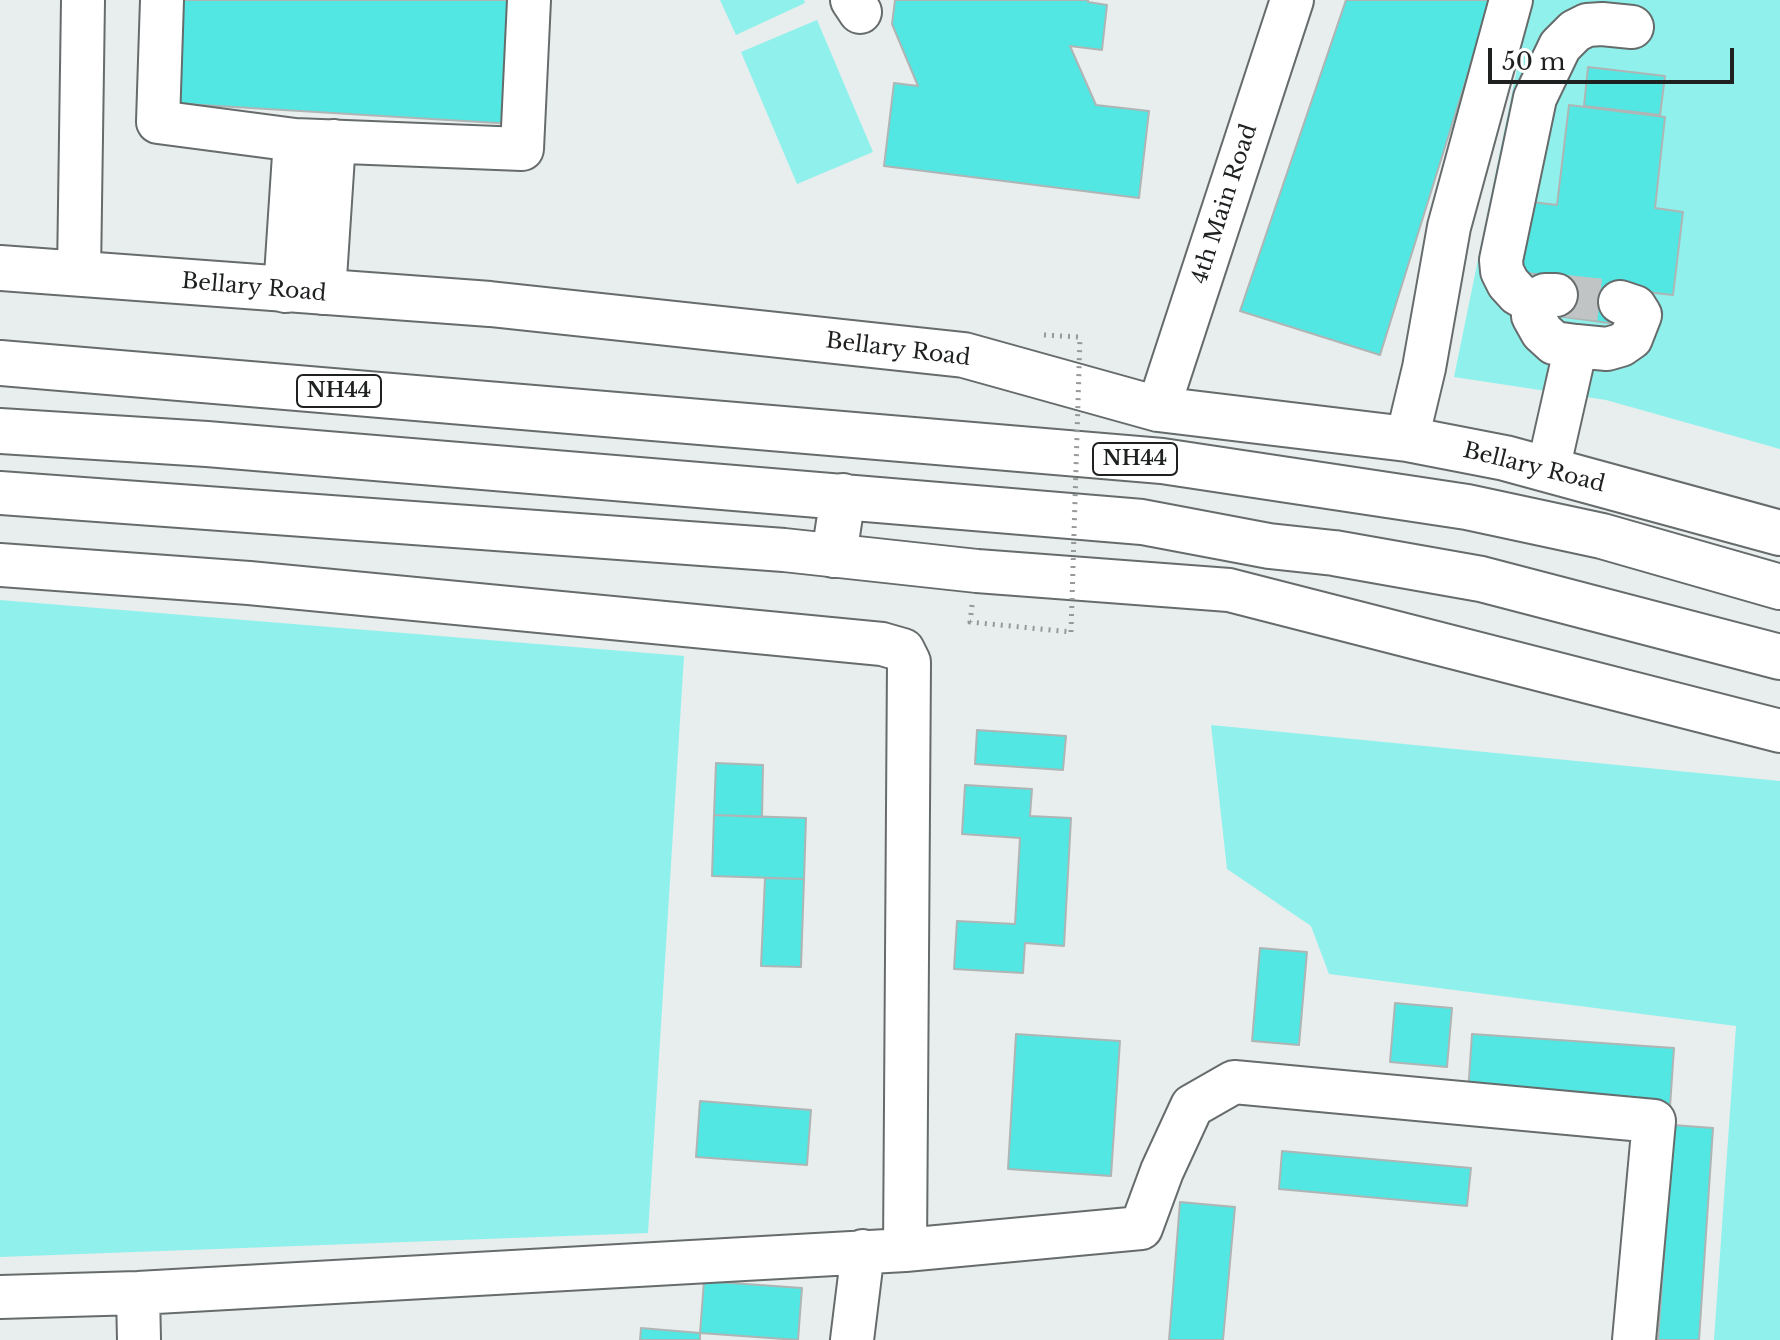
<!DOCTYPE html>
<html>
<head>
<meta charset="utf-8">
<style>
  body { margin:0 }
  #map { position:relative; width:1780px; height:1340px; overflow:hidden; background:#e8eded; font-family:"Libre Baskerville",serif }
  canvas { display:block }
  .scale { position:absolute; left:1488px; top:48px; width:246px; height:36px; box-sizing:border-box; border:4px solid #1e2120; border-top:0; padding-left:10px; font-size:24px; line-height:28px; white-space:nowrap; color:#1e2120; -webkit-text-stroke:6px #fff; paint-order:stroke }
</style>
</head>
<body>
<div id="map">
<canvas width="1780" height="1340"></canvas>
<div class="scale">50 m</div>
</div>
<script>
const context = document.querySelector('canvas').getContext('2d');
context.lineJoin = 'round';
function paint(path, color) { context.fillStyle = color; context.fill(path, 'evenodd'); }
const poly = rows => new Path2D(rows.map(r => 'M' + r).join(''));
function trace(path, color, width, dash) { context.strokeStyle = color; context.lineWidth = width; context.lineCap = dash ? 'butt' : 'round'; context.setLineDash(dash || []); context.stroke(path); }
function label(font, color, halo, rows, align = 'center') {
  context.font = font + ' "Libre Baskerville",serif'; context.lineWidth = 6; context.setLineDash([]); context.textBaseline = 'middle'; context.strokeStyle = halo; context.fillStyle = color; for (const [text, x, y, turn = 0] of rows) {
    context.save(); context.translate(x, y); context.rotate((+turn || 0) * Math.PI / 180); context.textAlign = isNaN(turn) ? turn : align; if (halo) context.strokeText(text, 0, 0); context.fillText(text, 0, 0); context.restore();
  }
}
const green = poly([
  [720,0,804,0,805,3,736,35],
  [1531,0,1780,0,1780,449,1606,400,1454,377],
  [817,20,873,152,797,184,741,52],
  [0,600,684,656,648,1233,0,1257],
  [1211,725,1780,781,1780,1340,1714,1340,1736,1026,1329,974,1311,926,1227,869]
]);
const building = poly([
  [173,0,521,0,514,124,168,103,173,0],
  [895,0,1088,0,1088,2,1107,5,1102,50,1070,46,1096,105,1149,111,1139,198,884,166,894,83,918,86,892,24,895,0],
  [1346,0,1491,0,1380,355,1240,311,1346,0],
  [1588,67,1665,76,1660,115,1584,106,1588,67],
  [1569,105,1665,117,1655,208,1683,212,1673,295,1619,289,1616,324,1557,316,1561,278,1508,270,1517,200,1557,205,1569,105],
  [977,730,1066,736,1063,770,975,764,977,730],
  [716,763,763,765,762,817,714,815,716,763],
  [965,785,1032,789,1030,816,1071,818,1064,946,1025,943,1023,973,954,969,957,921,1015,924,1020,838,962,834,965,785],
  [714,815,806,818,804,879,712,876,714,815],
  [765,878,804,879,801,967,761,966,765,878],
  [1260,948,1307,952,1299,1045,1252,1041,1260,948],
  [1395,1003,1452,1008,1447,1067,1390,1062,1395,1003],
  [1016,1034,1120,1041,1111,1176,1008,1169,1016,1034],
  [1472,1034,1674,1048,1670,1107,1468,1093,1472,1034],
  [700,1101,811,1110,807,1165,696,1157,700,1101],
  [1673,1125,1713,1128,1699,1340,1658,1340,1673,1125],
  [1282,1151,1471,1168,1467,1206,1279,1189,1282,1151],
  [1180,1202,1235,1207,1223,1340,1169,1340,1180,1202],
  [704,1281,802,1288,798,1340,700,1333,704,1281],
  [641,1328,700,1333,700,1340,640,1340,641,1328]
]);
const minorTunnel = poly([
  [1558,295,1620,302]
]);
const path = poly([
  [1044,335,1080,337],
  [972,605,970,622,1071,632]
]);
const minor = poly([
  [162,0,158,122,295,140,285,291],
  [852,0,860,12],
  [295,140,522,149,529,0],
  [79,273,83,0],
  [324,293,334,141],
  [1556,295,1545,295,1539,298,1533,316,1542,332,1554,343,1576,346,1607,349,1621,345,1631,338,1640,315,1635,307,1620,302],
  [1535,304,1518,294,1508,283,1502,271,1501,260,1535,98,1560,46,1575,31,1587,25,1602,24,1632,27],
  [1158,409,1292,0],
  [1407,439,1424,368,1449,227,1511,0],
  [1548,470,1576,346],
  [0,493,784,550,977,571,1229,590,1780,731],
  [0,565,249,583,882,644,903,650,909,662,905,1250],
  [138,1293,139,1340],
  [0,1297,138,1293,905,1250,1141,1228,1162,1171,1192,1106,1234,1082,1654,1121,1634,1340],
  [852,1340,863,1251]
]);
const highway = poly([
  [0,268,490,304,964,355,1158,409,1407,439,1505,458,1780,533],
  [0,363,1162,461,1467,507,1602,536,1780,587],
  [0,431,207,444,1142,522,1269,546,1334,553,1481,579,1780,657],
  [834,555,843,496]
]);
const pathBridge = poly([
  [1071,632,1080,337]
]);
const shields = [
  [339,391,84],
  [1135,459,84]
];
const shieldNames = [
  ["NH44",339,391],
  ["NH44",1135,459]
];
const streetNames = [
  ["4th Main Road",1225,204,-72],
  ["Bellary Road",254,288,5],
  ["Bellary Road",898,350,7],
  ["Bellary Road",1534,468,14]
];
paint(green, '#90f1ec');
paint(building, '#52e7e2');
trace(building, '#afb5b5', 2);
trace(minorTunnel, '#c0c4c4', 42, [42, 21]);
trace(minor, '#666b6b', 46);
trace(highway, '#666b6b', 48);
trace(path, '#959998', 5, [2, 6]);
trace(minor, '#fff', 42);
trace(highway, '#fff', 44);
trace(pathBridge, '#959998', 5, [2, 6]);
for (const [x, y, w] of shields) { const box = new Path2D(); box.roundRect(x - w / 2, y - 16, w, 32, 6); context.fillStyle = '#fff'; context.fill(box); trace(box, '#1e2120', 2); }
label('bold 20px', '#1e2120', null, shieldNames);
label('22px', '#1e2120', '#fff', streetNames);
</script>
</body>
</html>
